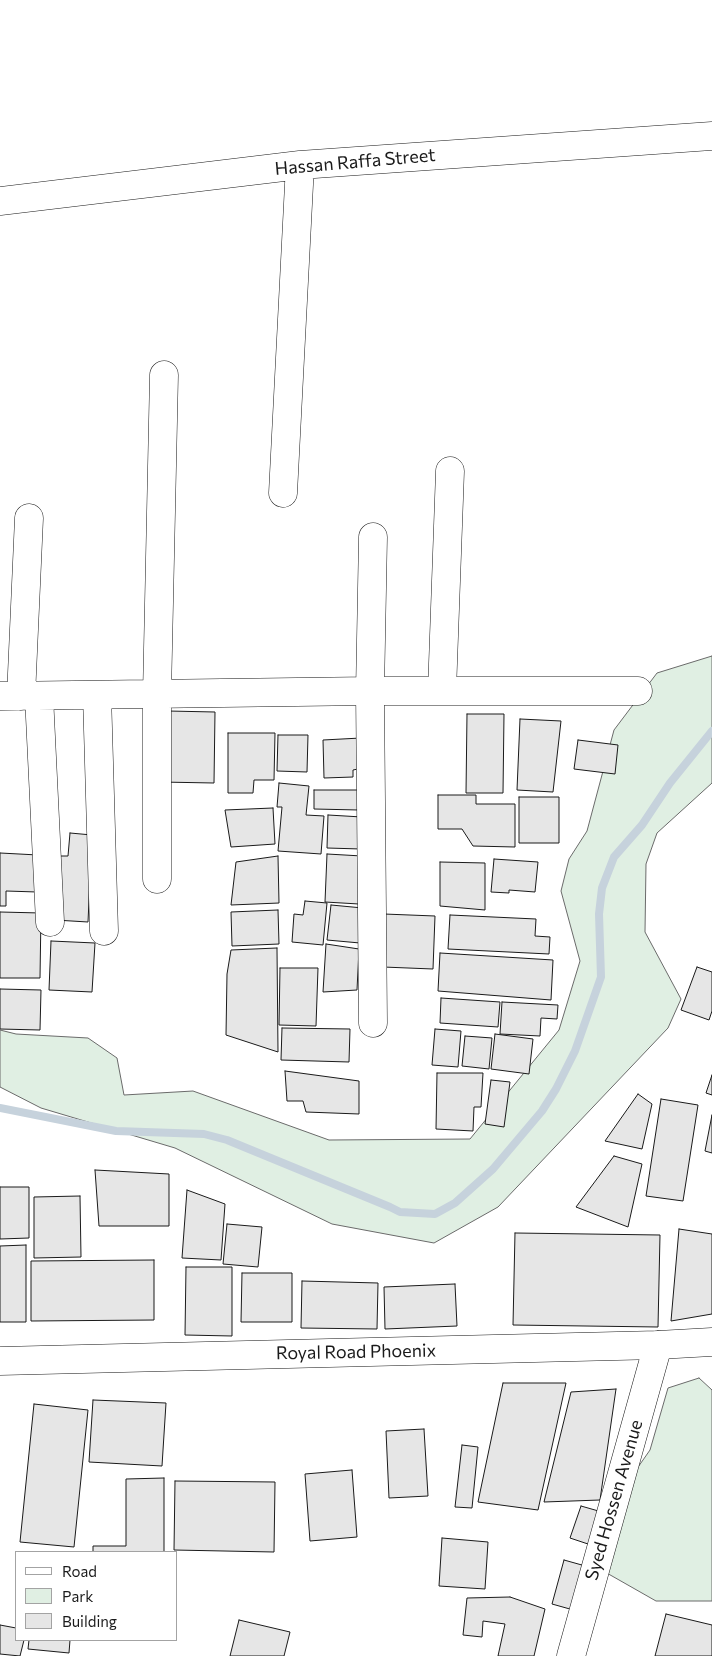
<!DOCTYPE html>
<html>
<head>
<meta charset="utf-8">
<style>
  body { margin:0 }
  #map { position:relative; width:712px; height:1656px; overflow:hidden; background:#fff; font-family:Commissioner,sans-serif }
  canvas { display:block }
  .legend { position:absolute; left:15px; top:1551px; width:162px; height:90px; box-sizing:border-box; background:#fff; border:1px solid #a3a3a3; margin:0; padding:6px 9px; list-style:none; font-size:15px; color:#1a1a1a }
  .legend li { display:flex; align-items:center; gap:10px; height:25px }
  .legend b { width:25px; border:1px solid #a3a3a3 }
</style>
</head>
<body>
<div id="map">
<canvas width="712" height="1656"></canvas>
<ul class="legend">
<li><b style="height:6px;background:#fff"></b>Road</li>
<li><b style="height:14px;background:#e0efe3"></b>Park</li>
<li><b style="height:14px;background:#e6e6e6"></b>Building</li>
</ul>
</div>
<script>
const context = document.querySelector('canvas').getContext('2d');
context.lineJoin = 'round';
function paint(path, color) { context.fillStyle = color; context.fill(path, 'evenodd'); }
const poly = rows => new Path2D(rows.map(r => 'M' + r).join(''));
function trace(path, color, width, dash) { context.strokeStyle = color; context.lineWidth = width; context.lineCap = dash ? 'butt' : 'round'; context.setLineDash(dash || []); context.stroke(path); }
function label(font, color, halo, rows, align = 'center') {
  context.font = font + ' Commissioner,sans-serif'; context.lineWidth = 4; context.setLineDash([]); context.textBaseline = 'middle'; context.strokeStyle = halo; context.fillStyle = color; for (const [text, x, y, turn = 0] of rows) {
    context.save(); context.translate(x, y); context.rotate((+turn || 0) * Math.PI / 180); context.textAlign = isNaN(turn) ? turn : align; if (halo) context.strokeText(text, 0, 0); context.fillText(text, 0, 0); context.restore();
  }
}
const green = poly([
  [712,656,712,783,657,833,646,864,645,932,681,999,668,1028,498,1207,434,1243,332,1224,175,1148,41,1108,0,1087,0,1030,16,1034,88,1038,117,1058,124,1095,193,1091,329,1140,470,1139,559,1030,580,961,561,891,569,859,587,831,614,730,657,673,712,656],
  [699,1378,712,1390,712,1601,656,1601,605,1572,629,1480,650,1450,668,1388,699,1378]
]);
const stream = poly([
  [0,1108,116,1131,204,1134,227,1140,390,1207,400,1212,435,1214,455,1203,493,1169,542,1111,556,1089,575,1051,601,977,599,914,602,888,614,857,642,825,670,783,712,731]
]);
const building = poly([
  [168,711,215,712,214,783,160,782,168,711],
  [467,714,504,714,503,793,466,793,467,714],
  [520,719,561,721,553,792,517,790,520,719],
  [228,733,275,733,274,780,254,780,253,793,228,793,228,733],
  [278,735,308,735,307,772,277,771,278,735],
  [361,738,358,769,353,770,353,777,324,778,323,740,361,738],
  [578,740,618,745,615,774,574,769,578,740],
  [279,783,309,786,306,815,324,816,321,854,278,851,282,807,277,807,279,783],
  [314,790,359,790,359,810,314,809,314,790],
  [438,795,476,795,476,804,515,804,515,847,473,846,462,829,438,829,438,795],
  [519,797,559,797,559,843,519,843,519,797],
  [273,808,275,844,231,847,225,810,273,808],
  [328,815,362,817,361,849,327,848,328,815],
  [70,833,92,835,88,922,55,920,56,856,68,856,70,833],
  [0,853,38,855,37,892,6,891,6,906,0,906,0,853],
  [327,854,362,856,359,904,325,902,327,854],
  [278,856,279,903,231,905,236,862,278,856],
  [494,859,538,862,535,892,509,890,509,893,491,892,494,859],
  [440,862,485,863,485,910,440,906,440,862],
  [305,901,327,903,323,945,292,942,294,914,303,915,305,901],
  [331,905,363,908,360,943,327,940,331,905],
  [278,910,279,944,232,946,231,912,278,910],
  [0,912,41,913,40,978,0,978,0,912],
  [384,914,435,916,433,969,383,967,384,914],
  [450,915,536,919,535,936,550,937,549,954,448,949,450,915],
  [51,941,95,943,92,992,49,990,51,941],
  [326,944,359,949,357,990,323,992,326,944],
  [277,948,278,1052,226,1035,227,974,231,950,277,948],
  [440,953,553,960,551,1000,438,991,440,953],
  [697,967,712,972,712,1011,709,1020,681,1010,697,967],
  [280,968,318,968,316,1026,279,1025,280,968],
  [0,989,41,990,40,1030,0,1029,0,989],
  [441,998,500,1002,498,1027,440,1023,441,998],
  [502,1002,558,1005,557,1019,541,1018,540,1036,500,1034,502,1002],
  [282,1028,350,1029,349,1062,281,1060,282,1028],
  [435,1029,461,1031,458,1067,432,1065,435,1029],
  [495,1034,533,1039,529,1074,491,1069,495,1034],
  [465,1036,492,1038,489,1069,462,1066,465,1036],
  [285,1071,359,1081,359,1114,306,1112,303,1101,287,1101,285,1071],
  [437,1073,483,1073,481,1107,474,1107,473,1131,436,1129,437,1073],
  [712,1075,712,1095,706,1093,712,1075],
  [491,1080,510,1082,504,1127,485,1124,491,1080],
  [638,1094,652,1104,642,1149,605,1141,638,1094],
  [661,1099,698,1105,683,1201,646,1196,661,1099],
  [712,1115,712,1153,705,1151,712,1115],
  [614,1156,642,1164,628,1227,576,1207,614,1156],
  [95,1170,169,1174,169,1226,99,1226,95,1170],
  [0,1187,29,1187,29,1238,0,1239,0,1187],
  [187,1190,225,1204,221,1260,182,1258,187,1190],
  [80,1196,81,1257,34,1258,34,1197,80,1196],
  [227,1224,262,1227,258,1267,223,1264,227,1224],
  [679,1229,712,1234,712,1314,671,1321,679,1229],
  [515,1233,660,1235,658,1327,513,1325,515,1233],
  [26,1245,26,1322,0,1322,0,1246,26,1245],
  [154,1260,154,1320,31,1321,31,1261,154,1260],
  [186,1267,232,1267,232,1336,185,1335,186,1267],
  [242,1273,292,1273,292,1322,241,1322,242,1273],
  [302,1281,378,1283,377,1329,301,1328,302,1281],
  [455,1284,457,1326,385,1329,384,1287,455,1284],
  [503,1383,566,1383,538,1510,478,1502,503,1383],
  [616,1389,600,1500,544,1502,571,1392,616,1389],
  [93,1400,166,1403,162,1466,89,1462,93,1400],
  [34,1404,88,1410,74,1547,20,1542,34,1404],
  [424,1429,428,1496,389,1498,386,1431,424,1429],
  [462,1445,478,1447,472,1508,455,1507,462,1445],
  [352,1470,357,1537,310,1541,305,1474,352,1470],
  [164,1478,164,1552,93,1552,93,1546,126,1546,126,1479,164,1478],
  [175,1481,275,1482,274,1552,174,1550,175,1481],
  [581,1506,602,1512,591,1545,570,1538,581,1506],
  [442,1538,488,1542,485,1589,439,1586,442,1538],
  [564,1560,589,1567,577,1611,552,1604,564,1560],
  [510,1597,545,1609,534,1656,498,1656,505,1624,483,1621,482,1637,463,1635,467,1598,510,1597],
  [666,1614,712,1625,712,1656,655,1656,666,1614],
  [239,1620,290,1632,284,1656,230,1656,239,1620],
  [0,1625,16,1628,16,1640,24,1640,20,1656,0,1654,0,1625],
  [29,1640,70,1640,69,1653,28,1649,29,1640]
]);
const minor = poly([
  [0,201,300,165,712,136],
  [283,493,300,165],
  [442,691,450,471],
  [97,695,104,931],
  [0,696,370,691,638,691],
  [21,696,29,518],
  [39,696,50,922],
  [157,879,157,694,164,375],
  [373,1023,370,691,373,537],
  [571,1656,658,1345]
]);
const major = poly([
  [0,1361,658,1345,712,1342]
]);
const streetNames = [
  ["Hassan Raffa Street",355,162,-5],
  ["Royal Road Phoenix",356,1352,-1],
  ["Syed Hossen Avenue",614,1500,-74]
];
paint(green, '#e0efe3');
trace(green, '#6a6a6a', 1);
trace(stream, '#c6d2dc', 8);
paint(building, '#e6e6e6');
trace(building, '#1a1a1a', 1);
trace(minor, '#1a1a1a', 29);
trace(major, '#1a1a1a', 29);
trace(minor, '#fff', 28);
trace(major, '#fff', 28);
label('18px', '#1a1a1a', '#fff', streetNames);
</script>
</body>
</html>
